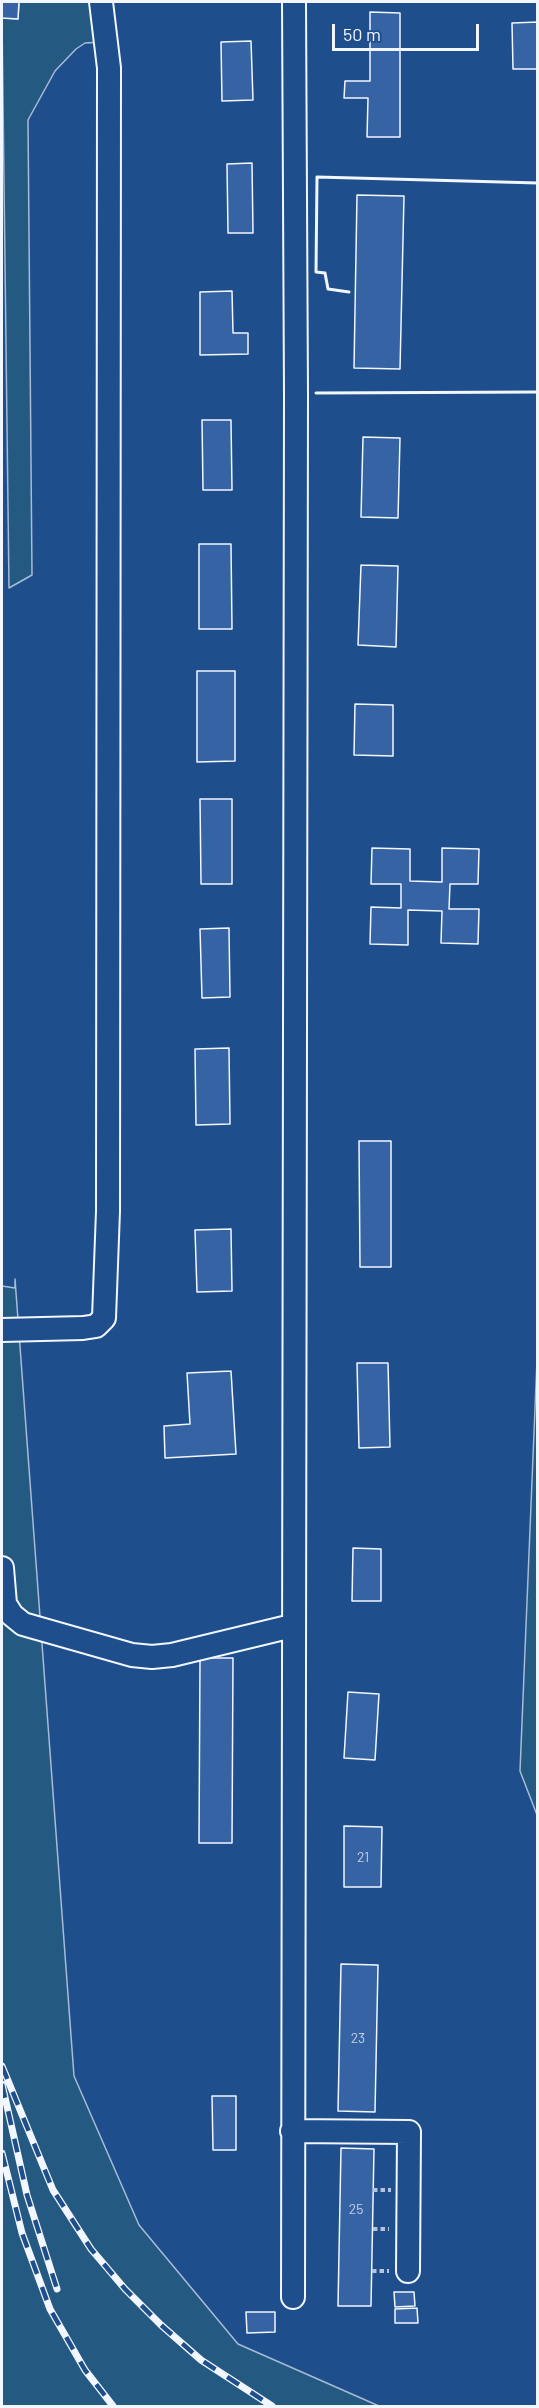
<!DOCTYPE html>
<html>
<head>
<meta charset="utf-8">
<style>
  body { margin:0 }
  #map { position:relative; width:539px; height:2408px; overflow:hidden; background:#1f4e8c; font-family:Barlow,sans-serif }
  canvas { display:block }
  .frame { position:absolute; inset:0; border:3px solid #f2f6ff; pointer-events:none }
  .scale { position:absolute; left:332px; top:24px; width:147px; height:27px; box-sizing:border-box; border:3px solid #f2f6ff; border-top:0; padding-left:8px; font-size:18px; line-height:21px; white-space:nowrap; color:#f2f6ff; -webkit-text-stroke:4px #1f4e8c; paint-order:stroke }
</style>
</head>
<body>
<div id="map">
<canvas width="539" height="2408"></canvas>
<div class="frame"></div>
<div class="scale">50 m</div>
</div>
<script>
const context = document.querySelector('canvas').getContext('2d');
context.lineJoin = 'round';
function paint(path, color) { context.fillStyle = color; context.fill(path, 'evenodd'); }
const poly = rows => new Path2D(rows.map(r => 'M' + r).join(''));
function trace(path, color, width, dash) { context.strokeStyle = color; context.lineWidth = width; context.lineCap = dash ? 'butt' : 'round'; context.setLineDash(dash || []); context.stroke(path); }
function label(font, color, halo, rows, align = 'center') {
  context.font = font + ' Barlow,sans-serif'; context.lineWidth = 4.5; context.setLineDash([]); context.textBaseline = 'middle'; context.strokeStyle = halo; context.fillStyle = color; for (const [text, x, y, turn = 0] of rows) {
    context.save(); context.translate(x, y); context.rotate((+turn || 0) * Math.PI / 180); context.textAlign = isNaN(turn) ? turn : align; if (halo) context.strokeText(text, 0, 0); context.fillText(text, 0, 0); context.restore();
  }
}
const green = poly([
  [19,2,101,2,106,42,85,43,76,49,55,71,28,120,32,575,9,588,2,18,18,19,19,2],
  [15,1279,74,2076,139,2225,238,2344,379,2406,2,2406,2,1286,15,1288,15,1279],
  [537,1360,538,1815,537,1815,520,1771,537,1360]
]);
const building = poly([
  [2,2,19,2,18,19,2,18,2,2],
  [370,12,400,13,400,137,367,137,368,98,344,98,345,81,370,81,370,12],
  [538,22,538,69,513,69,512,23,538,22],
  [251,41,253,100,222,101,221,42,251,41],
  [252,163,253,233,228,233,227,164,252,163],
  [357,195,404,196,400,369,354,368,357,195],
  [232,291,233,333,248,333,248,354,200,355,200,292,232,291],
  [202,420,231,420,232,490,203,490,202,420],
  [363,437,400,438,398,518,361,517,363,437],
  [199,544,231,544,232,629,199,629,199,544],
  [361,565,398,566,396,647,358,645,361,565],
  [197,671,235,671,235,761,197,762,197,671],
  [355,704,393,705,393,756,354,755,355,704],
  [200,799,232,799,232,884,201,884,200,799],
  [372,848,410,849,410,881,442,882,442,848,479,849,478,884,450,884,449,909,479,909,478,944,441,943,442,911,408,910,408,945,370,944,371,907,401,908,401,884,371,884,372,848],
  [229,928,230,997,202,998,200,929,229,928],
  [229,1048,230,1124,196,1125,195,1049,229,1048],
  [359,1141,391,1141,391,1267,360,1267,359,1141],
  [231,1229,232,1291,197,1292,195,1230,231,1229],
  [357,1363,388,1363,390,1447,359,1448,357,1363],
  [231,1371,236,1454,165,1458,164,1426,190,1424,187,1373,231,1371],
  [353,1548,381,1549,381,1601,352,1601,353,1548],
  [200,1658,233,1658,232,1843,199,1843,200,1658],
  [348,1692,379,1694,375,1760,344,1758,348,1692],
  [344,1826,382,1827,381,1887,344,1887,344,1826],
  [341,1964,378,1965,375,2112,338,2111,341,1964],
  [212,2096,236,2096,236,2150,213,2150,212,2096],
  [341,2148,374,2149,371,2306,338,2306,341,2148],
  [394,2292,414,2292,415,2306,395,2307,394,2292],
  [417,2308,418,2323,395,2323,395,2309,417,2308],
  [246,2312,275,2312,275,2332,247,2333,246,2312]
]);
const path = poly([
  [373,2190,391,2190],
  [373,2229,389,2229],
  [372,2271,389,2271]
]);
const minor = poly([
  [2,1330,83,1328,96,1326,104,1318,108,1211,109,68,101,2],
  [2,1568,5,1604,12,1615,23,1624,132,1655,152,1657,172,1655,292,1626],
  [292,2131,409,2132,408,2271],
  [293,2297,296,395,294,2]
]);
const rail = poly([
  [2,2066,53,2190,91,2249,125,2289,161,2325,201,2360,272,2406],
  [2,2084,27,2195,57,2289],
  [2,2153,22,2233,50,2309,85,2370,113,2406]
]);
const wall = poly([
  [349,292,328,289,325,273,316,272,317,177,538,183],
  [316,393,538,392]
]);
const numberNames = [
  ["21",363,1857],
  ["23",358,2038],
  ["25",356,2209]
];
paint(green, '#245a82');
trace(green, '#a8bbd7', 1.5);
paint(building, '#3563a3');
trace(building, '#f2f6ff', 1.5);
trace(minor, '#f2f6ff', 26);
trace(path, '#b3c4dc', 4, [4.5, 3]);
trace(minor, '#1f4e8c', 22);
trace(rail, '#f2f6ff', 7);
trace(rail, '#1f4e8c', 4.5, [14]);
trace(wall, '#f2f6ff', 3);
label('14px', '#c3d1e8', null, numberNames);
</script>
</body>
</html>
